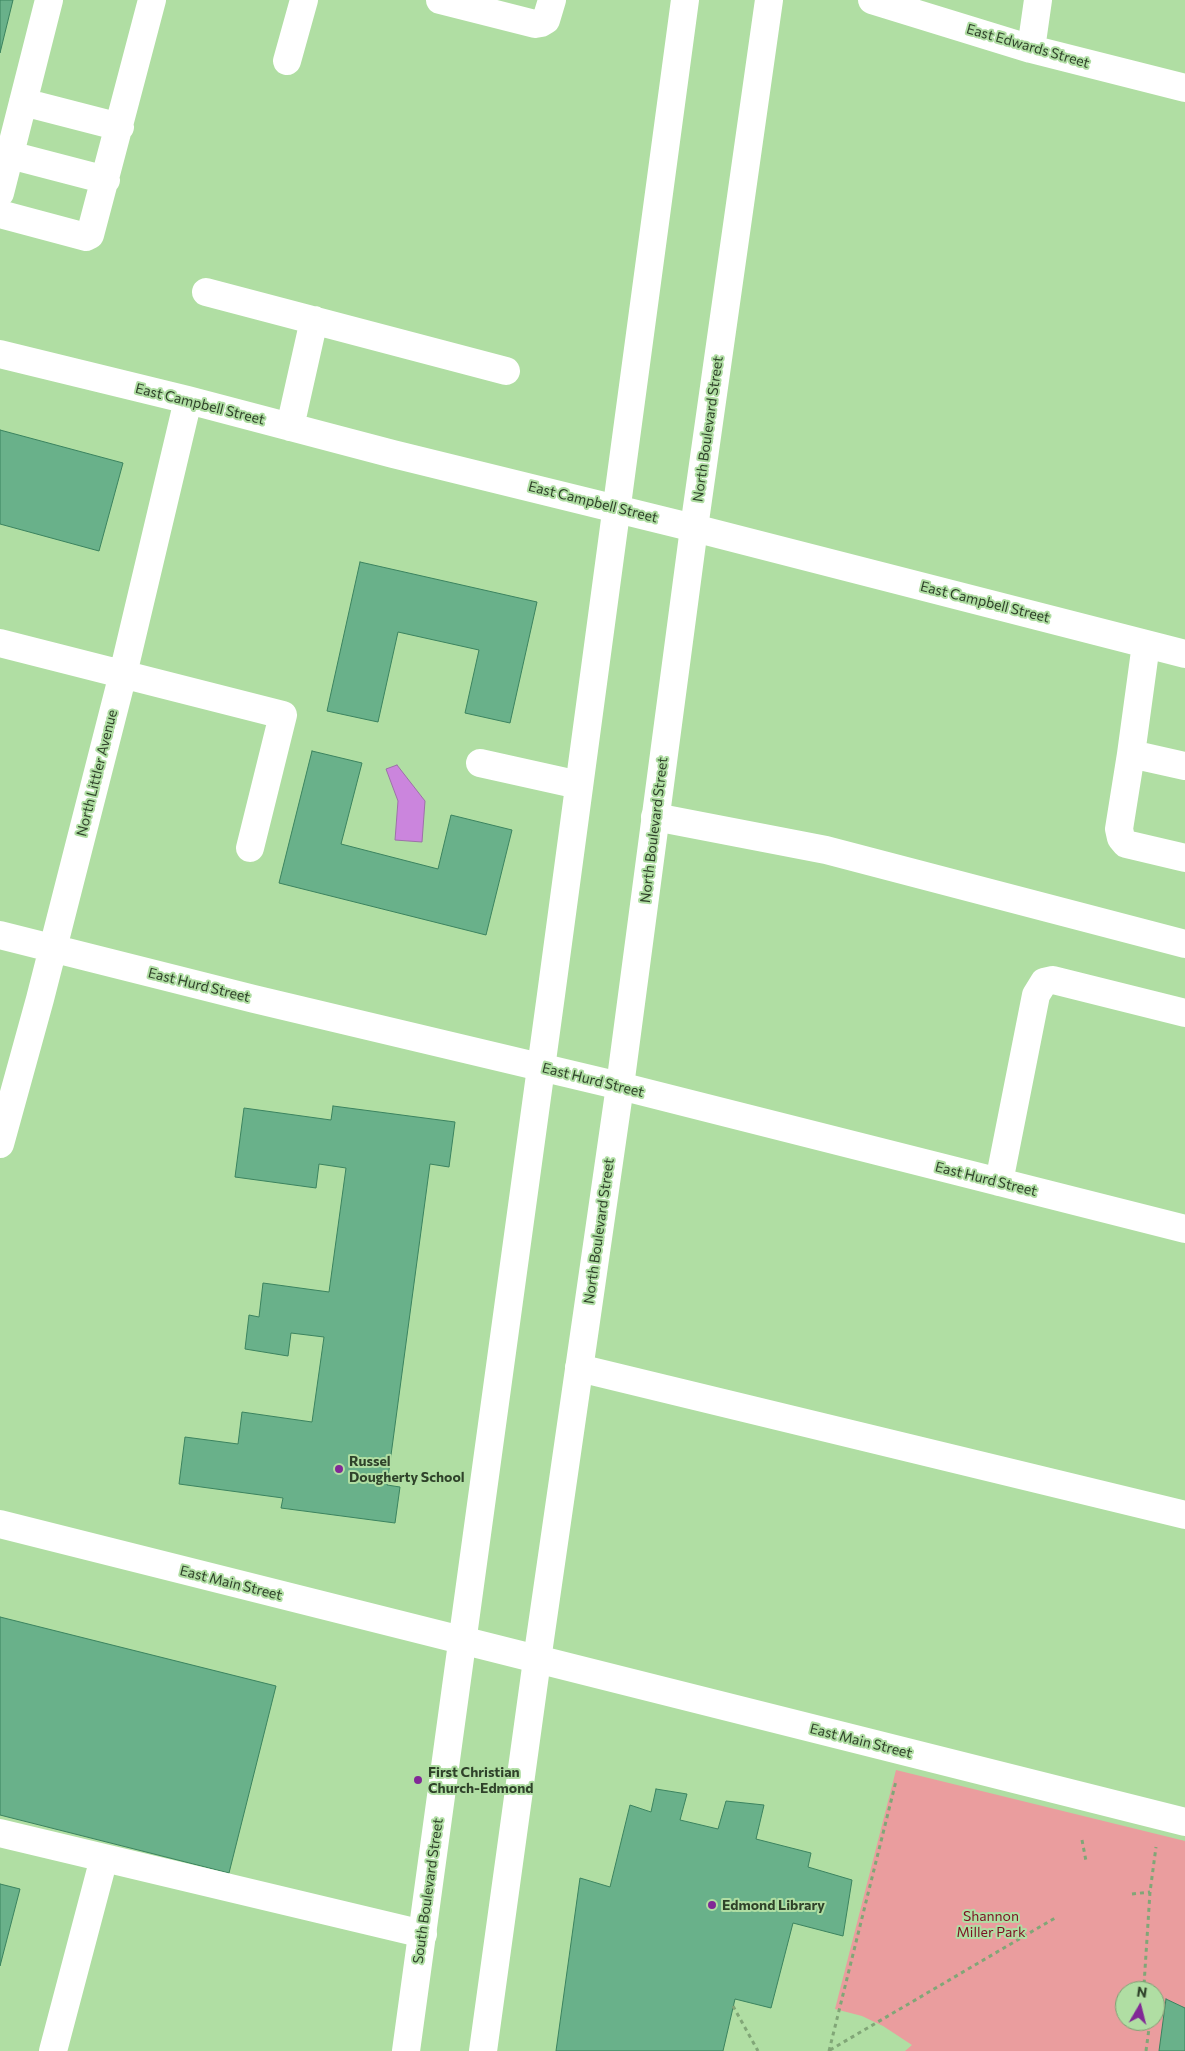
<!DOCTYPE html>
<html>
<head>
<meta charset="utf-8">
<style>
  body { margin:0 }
  #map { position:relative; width:1185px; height:2051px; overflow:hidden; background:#b0dea3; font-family:Commissioner,sans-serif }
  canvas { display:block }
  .north { position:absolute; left:1115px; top:1981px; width:50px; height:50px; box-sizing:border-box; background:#b0dea3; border:1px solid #7ca073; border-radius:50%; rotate:8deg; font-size:14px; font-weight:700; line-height:20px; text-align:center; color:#2f422a }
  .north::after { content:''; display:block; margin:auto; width:18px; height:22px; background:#812996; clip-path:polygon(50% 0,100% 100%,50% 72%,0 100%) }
</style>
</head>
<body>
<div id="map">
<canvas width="1185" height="2051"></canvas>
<div class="north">N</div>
</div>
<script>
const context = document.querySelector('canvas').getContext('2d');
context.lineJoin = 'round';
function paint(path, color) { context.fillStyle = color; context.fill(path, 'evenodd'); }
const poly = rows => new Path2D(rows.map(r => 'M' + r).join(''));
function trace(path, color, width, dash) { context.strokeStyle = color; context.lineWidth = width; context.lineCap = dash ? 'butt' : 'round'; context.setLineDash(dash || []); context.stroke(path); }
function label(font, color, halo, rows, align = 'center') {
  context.font = font + ' Commissioner,sans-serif'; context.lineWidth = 4; context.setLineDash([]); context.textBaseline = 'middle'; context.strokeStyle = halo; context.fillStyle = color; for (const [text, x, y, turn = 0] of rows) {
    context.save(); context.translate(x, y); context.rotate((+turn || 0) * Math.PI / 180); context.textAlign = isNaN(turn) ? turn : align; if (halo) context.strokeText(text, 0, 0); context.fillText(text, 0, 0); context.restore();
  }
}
const green = poly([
  [896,1770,1185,1841,1185,2051,905,2051,912,2045,883,2026,862,2016,835,2009],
  [1125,1991,1155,1991,1155,2021,1125,2021]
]);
const water = poly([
  [397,765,425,801,422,842,395,840,398,801,386,769,397,765]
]);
const building = poly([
  [0,0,13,0,0,53,0,0],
  [0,430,123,463,99,551,0,524,0,430],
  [360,562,537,602,510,723,465,713,479,650,398,632,378,722,327,711,360,562],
  [312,751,362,763,341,844,438,869,451,815,512,830,486,935,279,883,312,751],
  [333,1106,455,1122,449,1167,430,1164,387,1485,400,1487,395,1523,281,1508,283,1498,179,1484,185,1437,238,1444,242,1412,312,1422,324,1337,291,1333,288,1356,245,1349,249,1315,259,1317,263,1283,329,1292,346,1168,319,1164,316,1188,235,1177,244,1108,331,1120,333,1106],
  [0,1617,276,1686,229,1873,0,1815,0,1617],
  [656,1789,687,1794,680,1820,718,1829,726,1801,764,1805,756,1839,811,1853,808,1867,852,1880,843,1936,793,1923,771,2008,735,1999,723,2051,556,2051,580,1878,610,1887,630,1805,651,1812,656,1789],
  [0,1884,20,1889,0,1966,0,1884],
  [1166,1999,1185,2008,1185,2051,1159,2051,1166,1999]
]);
const path = poly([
  [1082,1840,1086,1861],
  [1132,1894,1150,1892],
  [1147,1991,1144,1985,1150,1892,1156,1847],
  [733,2006,758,2051],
  [830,2050,1055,1918],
  [829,2051,896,1781],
  [1146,2051,1150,2021]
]);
const minor = poly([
  [440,0,535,24,541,23,546,20,552,0],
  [872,0,1031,49,1185,88],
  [1031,49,1038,0],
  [287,61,304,0],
  [23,102,120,127],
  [10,155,106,180],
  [0,193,49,0],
  [0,214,86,237,90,235,152,0],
  [206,292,506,371],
  [0,354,188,400,393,454,694,528,1185,654],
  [290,427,314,320],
  [0,643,283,715,250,848],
  [1131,754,1146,644],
  [480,763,579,785],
  [1185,766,1131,754,1119,829,1121,838,1126,844,1185,858],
  [655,817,826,850,1185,944],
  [0,935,254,999,620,1086,1185,1229],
  [0,1144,40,999,123,674,188,400],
  [999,1182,1036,995,1044,982,1053,980,1185,1013],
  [579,1368,1185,1515],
  [0,1524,1185,1822],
  [0,1833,423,1934],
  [53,2051,104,1858]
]);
const major = poly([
  [406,2051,551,995,685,0],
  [483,2051,537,1660,620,1086,694,528,769,0]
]);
const markers = [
  [339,1469,5,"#812996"],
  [418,1780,5,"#812996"],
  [712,1905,5,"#812996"]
];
const streetNames = [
  ["East Edwards Street",1028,46,16],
  ["East Campbell Street",200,404,14],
  ["North Boulevard Street",708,429,-82],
  ["East Campbell Street",593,502,14],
  ["East Campbell Street",985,602,14],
  ["North Littler Avenue",97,773,-76],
  ["North Boulevard Street",654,830,-83],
  ["East Hurd Street",199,985,14],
  ["East Hurd Street",593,1080,14],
  ["East Hurd Street",986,1179,14],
  ["North Boulevard Street",599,1231,-82],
  ["East Main Street",231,1583,14],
  ["East Main Street",861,1741,14],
  ["South Boulevard Street",428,1891,-82]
];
const poiNames = [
  ["Russel",349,1461],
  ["Dougherty School",349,1477],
  ["First Christian",428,1772],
  ["Church-Edmond",428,1788],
  ["Edmond Library",722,1905]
];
const parkNames = [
  ["Shannon",991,1916],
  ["Miller Park",991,1932]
];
paint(green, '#ea9d9e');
paint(water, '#cb85dd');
trace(water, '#9c71a7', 1);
paint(building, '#69b18a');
trace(building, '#3b835f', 1);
trace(path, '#81a677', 3, [4, 4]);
trace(minor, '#fff', 28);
trace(major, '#fff', 28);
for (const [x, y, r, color] of markers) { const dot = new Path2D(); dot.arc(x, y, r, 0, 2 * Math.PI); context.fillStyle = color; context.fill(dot); trace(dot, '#b0dea3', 2); }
label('14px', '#2f422a', '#b0dea3', streetNames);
label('bold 14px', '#2f422a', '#b0dea3', poiNames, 'left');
label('14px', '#7c1023', '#b0dea3', parkNames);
</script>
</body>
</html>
